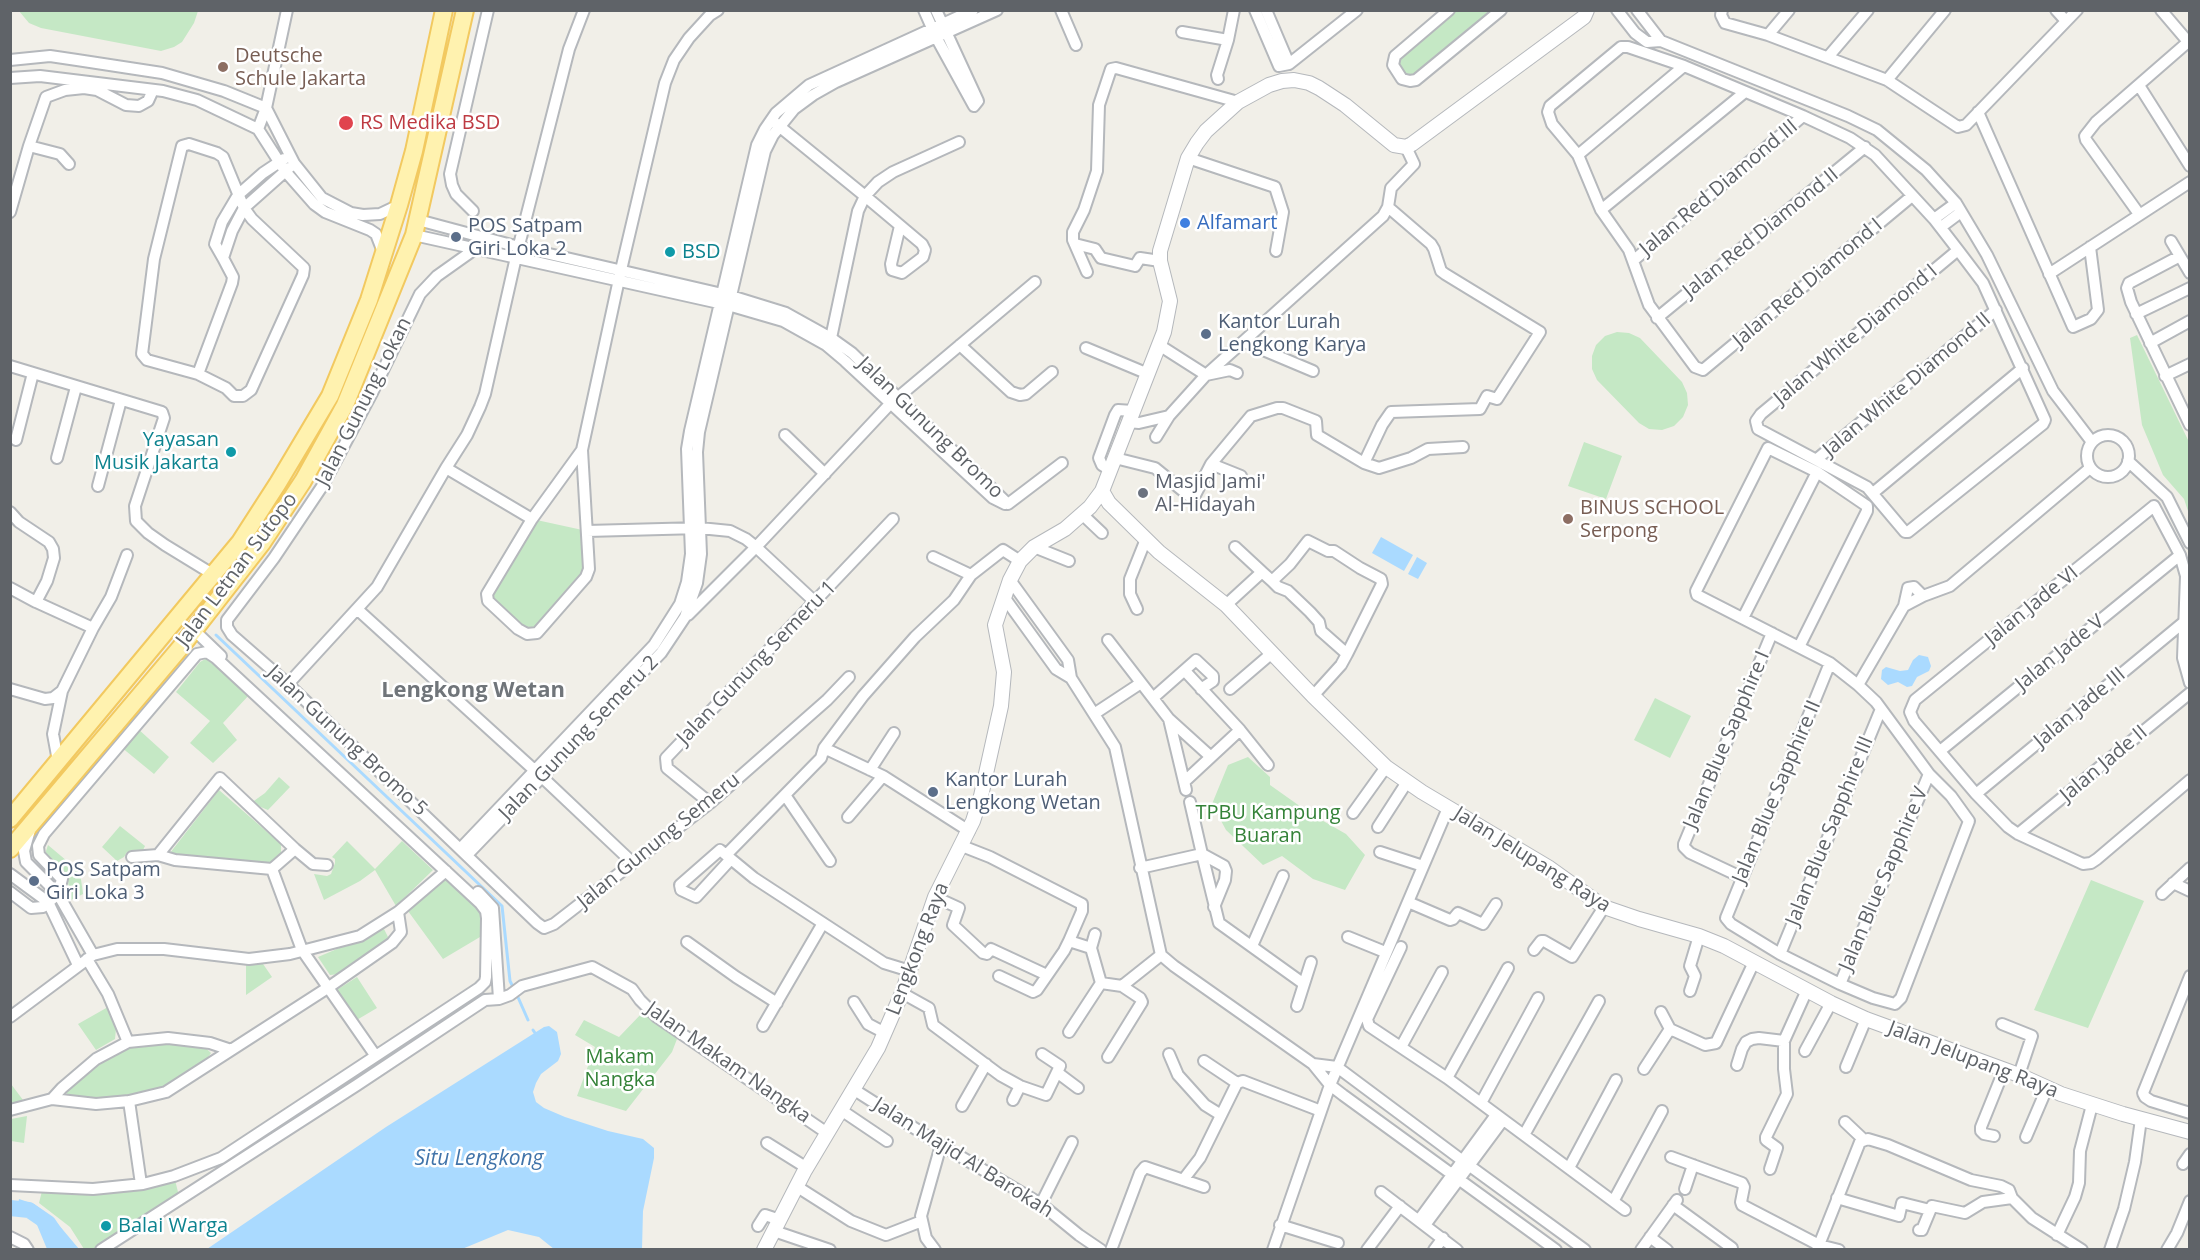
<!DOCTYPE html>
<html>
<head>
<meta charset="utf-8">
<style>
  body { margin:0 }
  #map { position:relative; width:2200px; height:1260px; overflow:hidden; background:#f1efe8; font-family:"Open Sans",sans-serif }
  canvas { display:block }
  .frame { position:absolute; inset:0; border:12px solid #5f6368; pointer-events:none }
</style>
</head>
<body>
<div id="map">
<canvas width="2200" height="1260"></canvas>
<div class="frame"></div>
</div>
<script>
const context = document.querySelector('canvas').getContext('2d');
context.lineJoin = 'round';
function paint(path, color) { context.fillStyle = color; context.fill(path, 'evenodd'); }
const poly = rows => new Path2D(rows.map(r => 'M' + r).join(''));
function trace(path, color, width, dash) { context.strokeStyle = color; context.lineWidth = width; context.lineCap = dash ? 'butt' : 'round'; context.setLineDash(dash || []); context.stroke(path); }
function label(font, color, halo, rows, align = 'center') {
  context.font = font + ' "Open Sans",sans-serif'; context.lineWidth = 5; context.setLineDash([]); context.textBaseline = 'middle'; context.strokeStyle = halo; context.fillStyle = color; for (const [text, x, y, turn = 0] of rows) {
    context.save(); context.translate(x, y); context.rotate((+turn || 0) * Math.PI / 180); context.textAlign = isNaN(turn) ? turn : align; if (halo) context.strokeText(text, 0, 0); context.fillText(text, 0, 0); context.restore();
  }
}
const green = poly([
  [19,11,198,10,198,11,194,23,182,42,174,47,161,51,41,28,29,23],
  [1442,11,1507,11,1416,85,1392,73,1408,40],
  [1617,332,1629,333,1640,338,1682,382,1687,393,1688,405,1683,417,1674,426,1662,430,1649,429,1639,423,1597,380,1592,369,1592,356,1596,345,1605,336],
  [2137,335,2189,442,2189,514,2184,499,2163,475,2142,425,2130,338],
  [1584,442,1622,456,1606,499,1568,486],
  [532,519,587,531,589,569,537,633,527,634,486,597],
  [209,657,250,694,223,723,237,740,213,763,190,743,210,721,176,692,200,662],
  [1655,698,1691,716,1670,758,1634,740],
  [137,728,169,757,154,774,121,747],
  [1248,757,1270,777,1270,785,1311,814,1346,834,1365,855,1345,890,1313,879,1282,856,1263,865,1226,830,1212,804,1228,765],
  [279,777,290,787,268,810,251,803,265,793],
  [219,790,281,844,281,857,270,865,175,856,170,853],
  [120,826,145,846,142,852,127,852,124,857,117,861,102,847],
  [347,841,375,869,402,841,433,870,396,906,375,870,360,881,324,900,314,874,327,876,331,874,335,863,335,859,332,857],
  [48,845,80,872,83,894,69,901,68,877,45,854],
  [446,877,482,913,480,937,443,959,408,911],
  [2091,880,2144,901,2088,1028,2034,1010],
  [384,929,388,937,387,941,340,974,330,975,318,957],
  [246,961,261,961,272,977,246,995],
  [357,977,377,1008,355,1021,335,991],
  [108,1007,116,1029,115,1039,96,1050,78,1024],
  [643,1012,677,1039,672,1052,626,1111,577,1096,595,1047,575,1035,584,1020,619,1037],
  [168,1038,205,1047,211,1053,206,1060,166,1092,129,1101,71,1099,67,1095,67,1087,75,1077,128,1042],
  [11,1084,26,1104,11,1107],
  [27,1116,24,1143,11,1141,11,1119],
  [174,1176,180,1200,96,1250,84,1249,70,1227,39,1203,43,1187,143,1184]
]);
const water = poly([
  [1381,537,1413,555,1404,571,1372,553],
  [1417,557,1427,563,1418,579,1408,574],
  [1919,655,1928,657,1931,666,1929,671,1917,677,1912,686,1907,687,1898,682,1888,685,1881,679,1882,670,1886,667,1900,671,1908,670,1913,660],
  [549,1026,557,1032,561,1054,558,1061,541,1074,536,1083,533,1092,536,1102,544,1108,565,1117,608,1131,643,1139,654,1148,654,1158,643,1211,642,1249,554,1249,539,1237,508,1230,462,1249,207,1249,386,1127,544,1027],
  [19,1199,34,1204,53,1218,79,1249,47,1249,35,1220,26,1214,16,1214]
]);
const stream = poly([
  [216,635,502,906,510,981,514,989],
  [517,995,528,1020],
  [533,1030,535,1033]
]);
const river = poly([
  [10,1208,29,1210,48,1223,66,1250]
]);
const minor = poly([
  [924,10,936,37,974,106,978,101,936,10],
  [1061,10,1076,45],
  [1255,10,1279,66,1289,64,1357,10],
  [1266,10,1289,64],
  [1449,10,1395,56,1393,65,1402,79,1410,81,1416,80,1501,10],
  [1617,10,1635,33,1647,42,1661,41,1848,116,1877,130,1926,170,1956,203,1987,255,2053,391,2092,442],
  [1637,10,1661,41],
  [1722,10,1721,15,1725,23,1768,35,1887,80,1958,127,1966,125,2077,10],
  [2056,10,2066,21],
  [2161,10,2190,44],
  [1182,32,1228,40],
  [1768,35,1789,10],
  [1828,57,1868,10],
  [10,60,50,56,77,60,162,73,224,91,266,108,294,163,322,198,351,213,363,215,380,214,399,205],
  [10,78,40,76,163,91,197,100,258,129,285,171,314,204,325,212,370,230,376,234,383,252],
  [1218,79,1217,75,1228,40,1234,10],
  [1887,80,1945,10],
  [2140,87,2190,166],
  [1978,112,2073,327,2091,319,2098,310,2090,247],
  [774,122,865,196,922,244,925,250,923,257,902,273,892,270,891,264,900,226],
  [258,129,266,108,287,10],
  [189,144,217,153,223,157,244,208,252,219,304,268,303,275,251,390,243,396,234,396,226,388,198,374,147,360,142,354,154,259,182,146,189,144],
  [29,146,60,154,69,164],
  [1578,155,1684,66],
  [1188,158,1275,187,1283,212,1276,251],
  [1912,196,1703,370,1695,367,1649,305,1629,250,1601,210,1578,155,1552,124,1548,112,1550,106,1621,47,1628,47,1684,66,1803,116,1850,138,1875,155,1934,219,1958,250,1983,283,2045,420,2043,424,1908,532,1905,532,1867,487,1758,429,1756,421,1761,414,1958,250],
  [1601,210,1745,92],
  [473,211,456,194,452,185,450,174,488,10],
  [10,212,29,146,46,97,65,90,84,88,97,90,126,105,139,106,148,101,153,90],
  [2139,214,2086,140,2085,136,2096,122,2188,42],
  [1934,219,1956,203],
  [418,220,519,247,731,296,786,313,831,338,852,353,1008,504],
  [1941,227,1961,212],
  [414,235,728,305,783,321,826,345,845,361,993,498,1005,504],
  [2171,241,2190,273],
  [1075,244,1095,249,1101,258,1135,266,1140,258,1160,261],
  [475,249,437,276,420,294,372,393,323,485,274,558,227,620,227,627,232,635,288,684,537,923,544,928,554,924,710,803,827,700,849,677],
  [2180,256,2129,283,2127,288,2131,302,2190,425],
  [223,258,215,244,222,222,238,195,263,173,284,159],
  [1634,260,1803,116],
  [1087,272,1073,240,1073,232,1084,210,1097,171,1099,105,1111,69,1116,68,1238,102],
  [2049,274,2190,182],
  [2136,314,2190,288],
  [1657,318,1865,147],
  [828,342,831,338,858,211,865,196,878,182,893,172,959,142],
  [1244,342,1313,371],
  [2150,343,2190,321],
  [960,345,1011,392,1020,395,1026,394,1052,372],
  [1159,345,1206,375,1230,370,1237,373],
  [1086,348,1146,373],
  [10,366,162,412,164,418,135,506,136,521,148,533,165,545,214,575],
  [198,374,232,283,233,277,223,258,232,231,244,208,289,168],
  [2165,376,2190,364],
  [1128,422,1139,423,1169,416],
  [785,435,825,474],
  '2087 456a21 21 0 1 1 42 0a21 21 0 1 1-42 0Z',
  [1156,437,1169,416,1206,375,1383,216,1388,207,1391,188,1414,164,1406,147],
  [16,440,33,373],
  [582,450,532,519,487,594,488,601,518,629,527,634,537,633,586,577,589,569,582,450,621,270,665,83,674,60,689,38,710,15,718,10],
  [57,458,76,387],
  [1115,458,1155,468,1193,499,1211,464,1241,476],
  [1817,459,1996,310],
  [2128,461,2167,497,2190,543],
  [1364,463,1379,468,1411,458,1428,449,1463,447],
  [1211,464,1251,416,1277,408,1283,408,1316,421,1317,435,1364,463,1382,425,1391,412,1480,409,1487,396,1497,399,1540,332,1445,274,1441,271,1434,249,1431,244,1388,207],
  [446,468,532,519],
  [1110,470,1102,465,1099,458,1115,415,1118,410,1133,411],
  [98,486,121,400],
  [1873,493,2023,368],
  [1008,504,1062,463],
  [10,512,19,522,49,542,53,549,54,558,47,581,36,602],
  [1082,514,1102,533],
  [587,531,700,528,730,531,746,539,756,547,815,602],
  [1034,547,1069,561],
  [1235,547,1262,572],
  [933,557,971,575],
  [1010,580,1068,660,1071,678,1115,747,1161,955,1174,966,1313,1064,1330,1085,1343,1095,1556,1250],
  [1272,581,1278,587,1288,591,1310,612,1319,622,1321,631,1347,654],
  [10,588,36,602,93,628,62,691,53,734,58,761],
  [1004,597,1056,669,1071,678],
  [1226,605,1262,572,1272,581,1290,564,1308,541,1328,551,1334,551,1360,568,1381,579,1382,584,1347,654,1341,665,1313,696],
  [1904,606,1908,588,1914,587,1923,596],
  [357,609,542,777,633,863],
  [1137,609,1130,594,1130,579,1146,539],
  [688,615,756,547,890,404,1035,282],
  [1743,618,1817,472],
  [93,628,111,597,127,555],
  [194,630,221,656],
  [1108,640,1169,719,1186,790],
  [1799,647,1867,511,1867,506,1817,472,1768,448,1696,591,1697,595,1830,663,1858,685,1876,702,1929,774,1951,796,1969,821,1901,998,1895,1004,1873,998,1840,984,1780,954,1731,924,1726,918,1830,663],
  [1185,671,1240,730,1268,765],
  [2190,683,2183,658,2186,576,2180,555,2154,506,1915,700,1910,712,1914,721,1976,794,2008,827,2018,834,2083,864,2091,863,2097,859,2190,780],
  [288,684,377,587,446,468,467,435,480,407,485,394,516,257,569,49,584,10],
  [1858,685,1904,606,1923,596,1950,586,2090,468],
  [10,689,45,699,53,698,62,691],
  [1230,689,1272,653],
  [1153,698,1196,660,1213,676,1213,681,1201,689],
  [1094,714,1141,683],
  [1169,719,1211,757],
  [824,748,883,776,969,831],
  [1940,751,2180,555],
  [870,770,894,733],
  [1184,782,1240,730],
  [1976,794,2184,622],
  [785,795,830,861],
  [1190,802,1202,854,1224,866,1226,871,1225,880,1214,907],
  [710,803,667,768,666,758,893,519],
  [1353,813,1386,767],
  [848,817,883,776],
  [1378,827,1407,782],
  [30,830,24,851,26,862,58,894,93,955],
  [2018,834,2190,693],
  [962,846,990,857,1082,904,1082,911,1069,941],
  [461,848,654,645,680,604,687,582,691,554,687,449,690,431,757,145,765,129,776,113,809,85,973,10],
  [295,849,272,869,302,950,375,1055],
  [1380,852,1423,866],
  [467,855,661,653,685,617,697,583,701,554,697,452,699,432,765,151,773,135,794,109,813,95,836,82,997,10],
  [726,855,821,758,824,748,863,696,915,637,954,600,971,575,1003,550,1020,561],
  [132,857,158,855],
  [730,860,696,897,681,890,680,885,720,850,754,878,884,963,910,971],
  [1140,868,1202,854,1219,923,1304,984],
  [272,869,175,860,158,855,220,778,295,849,313,864,327,865],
  [10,874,48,902,78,965],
  [1741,877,1690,853,1684,847,1684,844,1772,633],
  [2173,883,2190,891],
  [10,892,31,908,43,907,58,894,62,879,39,855,38,846,44,834,197,654,207,652,216,658,480,903,486,911,487,918,486,977,485,982,479,988,221,1158,174,1176,143,1184,93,1189,10,1185],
  [478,892,493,908,499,999],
  [2162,894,2190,868],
  [935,897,959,908,953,925,983,953,987,954,991,949,1047,975],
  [1408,902,1450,920,1453,919,1458,913,1483,924,1496,904],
  [1348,937,1385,952],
  [687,942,736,977,777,1003],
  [1252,946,1283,876],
  [1401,947,1367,1019,1369,1026,1447,1078,1625,1210],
  [1534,950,1541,941,1544,941,1572,957,1604,907],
  [1780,954,1881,709],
  [87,959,108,994,128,1042],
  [999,976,1033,992,1037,990,1064,951,1069,941,1091,948],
  [2190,976,2143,1093,2145,1097,2151,1101,2190,1113],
  [1101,983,1122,986,1140,998,1142,1002,1108,1057],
  [1840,984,1929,774],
  [1122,986,1161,955],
  [1690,991,1695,976,1690,966,1699,936],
  [902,993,929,1008,933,1025,1000,1075,1020,1086,1046,1095,1060,1066,1042,1054],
  [854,1002,868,1024,885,1033],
  [1297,1006,1311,962],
  [1661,1012,1670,1029,1705,1045,1716,1043,1754,962],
  [10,1017,93,955,117,949,164,949,249,959,290,954,360,936,398,912,446,871],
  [2002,1024,2032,1036,2019,1075],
  [763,1026,823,923],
  [1069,1032,1101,983,1091,948,1095,934],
  [1401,1047,1442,972],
  [1805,1051,1831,1003],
  [1169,1054,1178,1075,1205,1105,1221,1115],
  [1204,1061,1237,1083,1243,1081,1321,1111],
  [1313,1064,1337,1067,1463,1161,1585,1250],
  [1737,1065,1742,1049,1746,1042,1752,1039,1759,1038,1784,1041],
  [1846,1067,1866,1019],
  [1644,1069,1670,1029],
  [1058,1073,1078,1088],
  [1447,1078,1508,968],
  [853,1089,941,1145,1041,1204,1079,1235,1101,1250],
  [52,1099,62,1088,96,1059,128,1042,168,1038,210,1043,231,1050],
  [1013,1100,1020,1086],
  [129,1101,141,1184],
  [1481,1103,1538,998],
  [962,1106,986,1064],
  [10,1110,52,1099,96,1104,129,1101,166,1092,329,987,392,943,401,932,398,912],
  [841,1110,887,1141],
  [1845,1122,1864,1140],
  [1524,1135,1599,1001],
  [1994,1136,1984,1134,1981,1131,1981,1127,2004,1070],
  [2026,1137,2047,1088],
  [767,1143,807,1168],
  [1671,1157,1742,1183,1744,1187,1741,1202,1742,1205,1819,1245,1839,1250],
  [2183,1164,2190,1154],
  [1569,1168,1616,1080],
  [1770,1169,1777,1148,1766,1140,1766,1137,1787,1094,1784,1069,1784,1041,1807,990],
  [1183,1180,1200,1158,1237,1083],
  [796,1186,851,1221,886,1235,922,1221],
  [1685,1189,1693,1165],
  [1381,1192,1457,1250],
  [1837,1198,1899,1216,1902,1203,1930,1210],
  [1614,1200,1662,1111],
  [1041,1204,1072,1142],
  [1673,1205,1732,1248],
  [1419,1220,1496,1115],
  [1280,1225,1338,1243],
  [1425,1225,1503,1120],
  [758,1226,765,1215,780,1220],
  [1919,1230,1922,1230,1932,1206,1965,1213,1983,1202,2012,1198],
  [774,1231,830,1250],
  [2057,1235,2075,1197,2079,1183,2080,1151,2092,1105],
  [10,1237,24,1244,28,1250],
  [1650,1237,1667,1250],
  [101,1250,357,1085,485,1000,499,999,510,995,522,986,592,967,632,989,640,1000,657,1017,827,1133],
  [935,1250,926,1238,921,1216,941,1145],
  [1111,1250,1140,1173,1145,1167,1204,1187],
  [1273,1250,1330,1085,1448,808],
  [1367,1250,1400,1206],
  [1434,1250,1443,1238],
  [1641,1250,1677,1200],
  [1817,1250,1860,1142,1868,1139,1888,1145,1971,1180,2001,1186,2009,1190,2012,1198,2032,1218,2082,1250],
  [2110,1250,2124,1209,2135,1162,2141,1119],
  [2167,1250,2177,1233,2190,1201]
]);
const tertiary = poly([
  [1102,491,1109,503,1159,552,1226,605,1313,696,1386,767,1422,792,1548,867,1604,907,1639,919,1699,936,1724,946,1831,1003,1866,1019,2019,1075,2061,1094,2123,1114,2190,1132],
  [764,1250,804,1172,878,1048,902,993,935,897,973,821,981,796,1001,706,1004,672,995,625,1010,580,1020,561,1034,547,1065,529,1090,507,1102,491,1164,332,1170,301,1160,261,1160,251,1188,158,1197,143,1206,131,1238,102,1269,85,1282,81,1294,80,1309,83,1319,88,1345,105,1394,145,1406,147,1412,144,1584,17,1587,10]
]);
const primary = poly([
  [10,819,240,542,278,483,330,396,369,300,399,205,414,151,444,10],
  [10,849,180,648,262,543,303,481,345,405,414,235,465,10]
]);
const markers = [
  [223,67,6,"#8d6e63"],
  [346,123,8,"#e0444e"],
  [1185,223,6,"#3f7fe0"],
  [456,237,6,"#5c6f8a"],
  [670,252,6,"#0f9aa8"],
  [1206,334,6,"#5c6f8a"],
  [231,452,6,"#0f9aa8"],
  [1143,493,6,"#6b7280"],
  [1568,519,6,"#8d6e63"],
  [933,792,6,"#5c6f8a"],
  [34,881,6,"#5c6f8a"],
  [106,1226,6,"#0f9aa8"]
];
const educationNames = [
  ["Deutsche",235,56],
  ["Schule Jakarta",235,79],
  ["BINUS SCHOOL",1580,508],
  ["Serpong",1580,531]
];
const healthNames = [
  ["RS Medika BSD",360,123]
];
const streetNames = [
  ["Jalan Red Diamond III",1719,188,-40],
  ["Jalan Red Diamond II",1761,233,-39],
  ["Jalan Red Diamond I",1808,283,-40],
  ["Jalan White Diamond I",1856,335,-40],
  ["Jalan White Diamond II",1907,385,-40],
  ["Jalan Gunung Lokan",364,402,-63],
  ["Jalan Gunung Bromo",930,428,44],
  ["Jalan Letnan Sutopo",237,570,-53],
  ["Jalan Jade VI",2032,606,-39],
  ["Jalan Jade V",2060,653,-39],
  ["Jalan Gunung Semeru 1",757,663,-46],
  ["Jalan Jade III",2080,708,-40],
  ["Jalan Gunung Semeru 2",579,738,-46],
  ["Jalan Blue Sapphire I",1727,740,-67],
  ["Jalan Gunung Bromo 5",347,741,43],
  ["Jalan Jade II",2104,764,-40],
  ["Jalan Blue Sapphire II",1777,792,-67],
  ["Jalan Blue Sapphire III",1830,831,-68],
  ["Jalan Gunung Semeru",659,841,-39],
  ["Jalan Jelupang Raya",1532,860,32],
  ["Jalan Blue Sapphire V",1884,879,-67],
  ["Lengkong Raya",918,949,-69],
  ["Jalan Jelupang Raya",1973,1060,21],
  ["Jalan Makam Nangka",728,1063,35],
  ["Jalan Majid Al Barokah",963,1158,32]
];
const shopNames = [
  ["Alfamart",1197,223]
];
const serviceNames = [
  ["POS Satpam",468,226],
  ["Giri Loka 2",468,249],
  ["Kantor Lurah",1218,322],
  ["Lengkong Karya",1218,345],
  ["Kantor Lurah",945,780],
  ["Lengkong Wetan",945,803],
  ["POS Satpam",46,870],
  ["Giri Loka 3",46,893]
];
const cultureNames = [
  ["BSD",682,252],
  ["Yayasan",219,440,"right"],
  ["Musik Jakarta",219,463,"right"],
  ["Balai Warga",118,1226]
];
const worshipNames = [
  ["Masjid Jami'",1155,482],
  ["Al-Hidayah",1155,505]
];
const parkNames = [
  ["TPBU Kampung",1268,813],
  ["Buaran",1268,836],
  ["Makam",620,1057],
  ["Nangka",620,1080]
];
const waterNames = [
  ["Situ Lengkong",479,1159]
];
const quarterNames = [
  ["Lengkong Wetan",473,691]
];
paint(green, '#c5e8c5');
paint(water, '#aadaff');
trace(stream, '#aadaff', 3);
trace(river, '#aadaff', 16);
trace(minor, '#b5b8bc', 14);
trace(tertiary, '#b5b8bc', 16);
trace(primary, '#f2c960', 20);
trace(minor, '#fff', 10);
trace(tertiary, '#fff', 14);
trace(primary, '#fff2af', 16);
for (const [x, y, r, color] of markers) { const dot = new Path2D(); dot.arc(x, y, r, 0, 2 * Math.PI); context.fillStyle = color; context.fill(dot); trace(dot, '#fff', 2); }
label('20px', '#785e54', '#fff', educationNames, 'left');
label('20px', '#be3a42', '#fff', healthNames, 'left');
label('20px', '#5f6368', '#fff', streetNames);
label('20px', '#366cbe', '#fff', shopNames, 'left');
label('20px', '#4e5e75', '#fff', serviceNames, 'left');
label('20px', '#0d838f', '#fff', cultureNames, 'left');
label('20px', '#5b616d', '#fff', worshipNames, 'left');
label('20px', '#348238', '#fff', parkNames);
label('italic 21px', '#4174aa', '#fff', waterNames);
label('bold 22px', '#70757a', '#fff', quarterNames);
</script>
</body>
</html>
